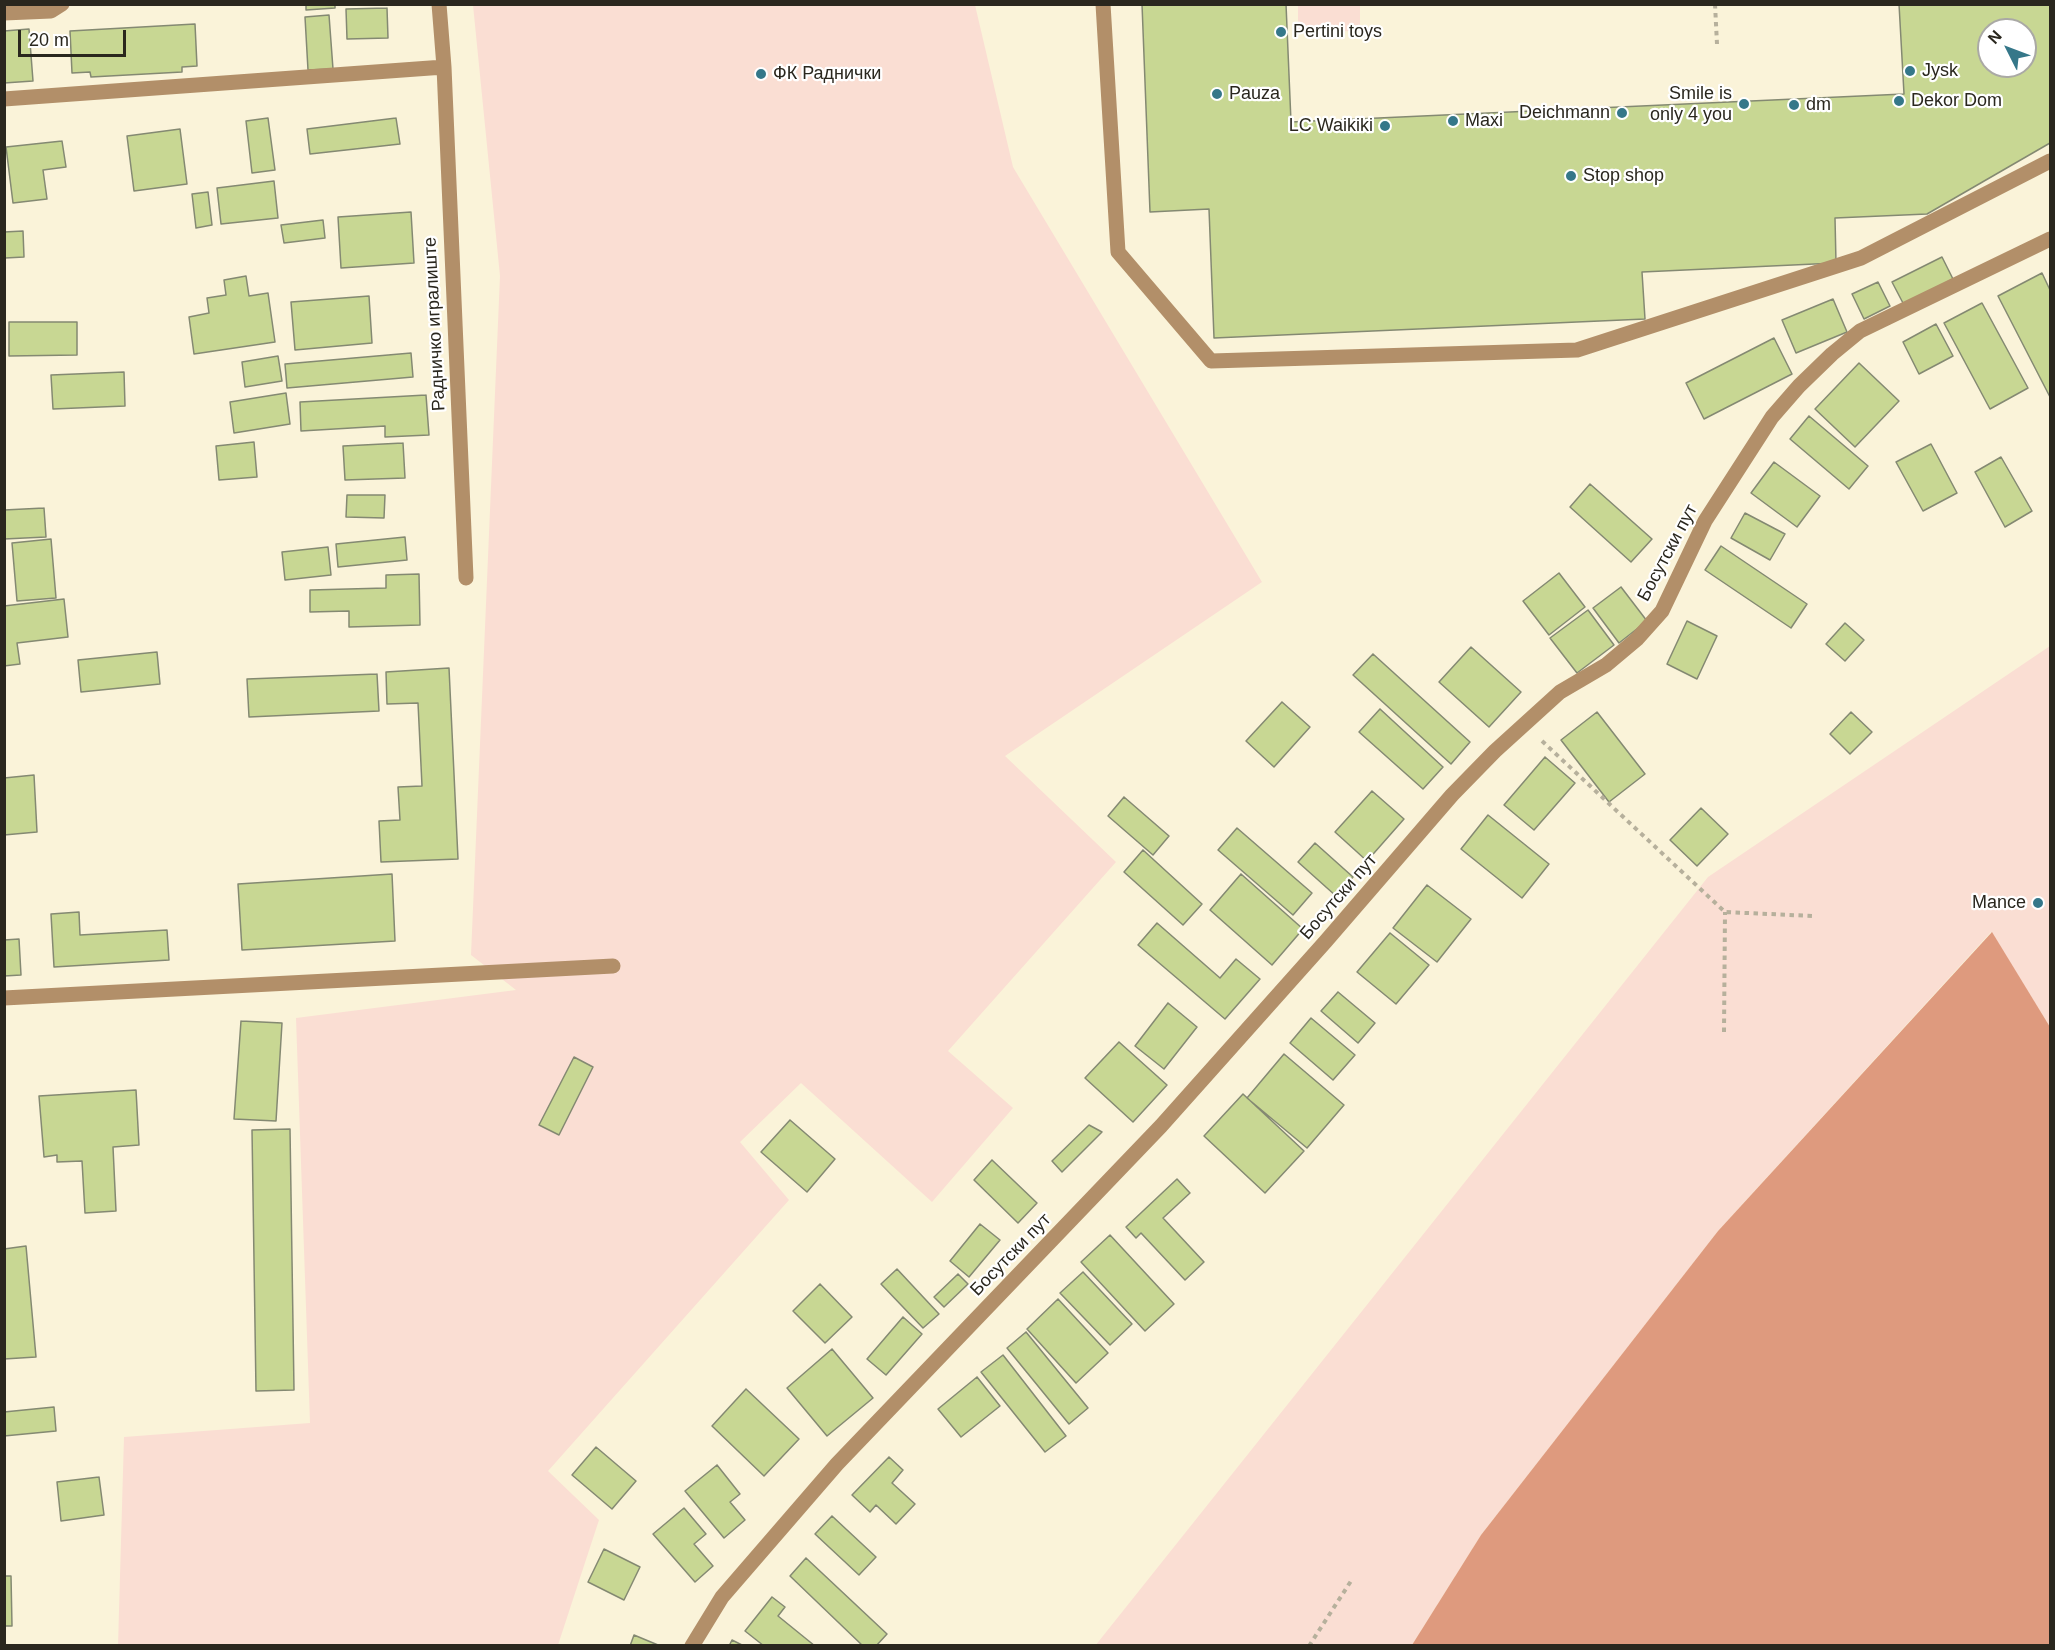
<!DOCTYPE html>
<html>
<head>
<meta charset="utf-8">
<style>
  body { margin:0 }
  #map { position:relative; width:2055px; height:1650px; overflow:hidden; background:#faf3d9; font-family:Arial,sans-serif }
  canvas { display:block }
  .frame { position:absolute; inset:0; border:6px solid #2a271e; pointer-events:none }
  .north { position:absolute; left:1977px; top:18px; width:60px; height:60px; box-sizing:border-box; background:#fff; border:2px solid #aaa9a5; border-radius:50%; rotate:312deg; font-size:16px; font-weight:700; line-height:24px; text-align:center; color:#2a271e }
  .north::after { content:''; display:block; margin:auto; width:21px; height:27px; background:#357789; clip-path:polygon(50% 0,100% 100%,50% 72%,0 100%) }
  .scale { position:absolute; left:18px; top:30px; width:108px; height:27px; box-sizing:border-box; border:3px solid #2a271e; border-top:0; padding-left:8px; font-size:18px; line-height:21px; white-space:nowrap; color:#2a271e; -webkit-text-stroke:4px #fff; paint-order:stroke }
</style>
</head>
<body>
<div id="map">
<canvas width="2055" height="1650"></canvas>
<div class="frame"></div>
<div class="north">N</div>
<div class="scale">20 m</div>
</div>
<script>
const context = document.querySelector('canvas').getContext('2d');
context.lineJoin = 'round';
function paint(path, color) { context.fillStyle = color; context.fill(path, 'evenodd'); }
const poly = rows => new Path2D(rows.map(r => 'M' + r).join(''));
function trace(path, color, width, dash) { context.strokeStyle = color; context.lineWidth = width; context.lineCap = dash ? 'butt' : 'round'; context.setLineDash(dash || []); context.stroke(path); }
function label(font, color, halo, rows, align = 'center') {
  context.font = font + ' Arial,sans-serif'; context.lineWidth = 4.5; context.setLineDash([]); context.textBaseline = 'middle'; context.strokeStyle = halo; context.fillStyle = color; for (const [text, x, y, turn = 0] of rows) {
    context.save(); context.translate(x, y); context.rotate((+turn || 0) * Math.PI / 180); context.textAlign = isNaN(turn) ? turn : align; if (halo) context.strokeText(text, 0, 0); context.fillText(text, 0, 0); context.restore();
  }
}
const green = poly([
  [473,5,975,5,1013,167,1262,582,1005,756,1116,862,948,1051,1013,1108,932,1202,801,1083,740,1142,789,1200,548,1471,599,1520,558,1645,118,1646,124,1437,310,1423,296,1018,516,990,471,955,500,276],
  [1298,5,1360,5,1360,31,1298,32],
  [2050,646,2050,1027,1991,932,1718,1231,1481,1535,1412,1645,1095,1646,1708,877]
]);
const forest = poly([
  [1992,932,2050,1027,2050,1645,1412,1645,1481,1535,1718,1231]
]);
const building = poly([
  [306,4,335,4,335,8,306,10,306,4],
  [1142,4,1286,4,1291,122,1904,94,1899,4,2050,4,2050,143,1927,214,1835,218,1836,263,1642,272,1645,319,1214,338,1209,209,1150,212,1142,4],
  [1989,30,2025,30,2025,66,1989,66,1989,30],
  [387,8,388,38,347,39,346,9,387,8],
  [329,15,333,69,308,70,305,17,329,15],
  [195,24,197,66,182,67,182,72,91,77,90,72,72,73,70,31,195,24],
  [29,29,33,81,4,83,4,31,29,29],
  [268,118,275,170,252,173,246,121,268,118],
  [396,118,400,144,310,154,307,129,396,118],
  [180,129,187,184,134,191,127,136,180,129],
  [62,141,66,167,43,170,47,199,13,203,6,147,62,141],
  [274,181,278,218,221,224,217,188,274,181],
  [208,192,212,225,196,228,192,194,208,192],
  [411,212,414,263,341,268,338,217,411,212],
  [323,220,325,238,284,243,281,225,323,220],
  [23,231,24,257,5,258,4,267,4,232,23,231],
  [1942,257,1953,279,1904,305,1892,282,1942,257],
  [2042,273,2050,290,2050,397,1998,296,2042,273],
  [246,276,249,296,268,293,275,342,194,354,189,317,209,313,207,298,226,295,224,280,246,276],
  [1878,282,1890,306,1864,319,1852,294,1878,282],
  [369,296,372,343,295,350,291,302,369,296],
  [1833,299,1847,332,1796,353,1782,320,1833,299],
  [1982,303,2028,388,1990,409,1944,323,1982,303],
  [9,322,77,322,77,355,9,356,9,322],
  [1936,324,1953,356,1919,374,1903,342,1936,324],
  [1774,338,1792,374,1704,419,1686,383,1774,338],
  [411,353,413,377,287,388,285,364,411,353],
  [278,356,282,381,245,387,242,362,278,356],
  [1859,363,1899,401,1855,447,1815,409,1859,363],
  [124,372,125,406,53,409,51,375,124,372],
  [286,393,290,424,234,433,230,402,286,393],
  [426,395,429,435,385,437,385,426,301,431,300,402,426,395],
  [1809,416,1868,466,1849,489,1790,439,1809,416],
  [254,442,257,477,219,480,216,446,254,442],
  [403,443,405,478,345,480,343,446,403,443],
  [1931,444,1957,493,1923,511,1896,462,1931,444],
  [2001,457,2032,511,2005,527,1975,472,2001,457],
  [1774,462,1820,496,1797,527,1751,493,1774,462],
  [1590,484,1652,539,1631,562,1570,507,1590,484],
  [347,495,385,495,384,518,346,517,347,495],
  [44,508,46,537,4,539,4,510,44,508],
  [1745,513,1785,534,1770,560,1731,538,1745,513],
  [405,537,407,560,338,567,336,544,405,537],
  [51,539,56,598,17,601,12,543,51,539],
  [1721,546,1807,604,1791,628,1705,570,1721,546],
  [328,547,331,575,285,580,282,552,328,547],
  [1559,573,1585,607,1549,635,1523,601,1559,573],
  [419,574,420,625,349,627,349,611,310,612,310,590,386,588,386,575,419,574],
  [1621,587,1647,621,1619,643,1593,608,1621,587],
  [64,599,68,637,17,643,20,664,4,666,4,606,64,599],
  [1588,610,1614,645,1577,673,1550,638,1588,610],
  [1687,621,1717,636,1697,679,1667,664,1687,621],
  [1845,623,1864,640,1845,661,1826,644,1845,623],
  [1471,647,1521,692,1489,727,1439,682,1471,647],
  [157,652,160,684,81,692,78,660,157,652],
  [1373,654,1470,742,1451,764,1353,675,1373,654],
  [449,668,458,859,381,862,379,821,400,820,398,787,422,786,418,703,387,704,386,672,449,668],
  [377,674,379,711,249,717,247,679,377,674],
  [1282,702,1310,727,1274,767,1246,741,1282,702],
  [1380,709,1443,767,1423,789,1359,732,1380,709],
  [1597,712,1645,774,1609,802,1561,740,1597,712],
  [1851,712,1872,732,1850,754,1830,734,1851,712],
  [1545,757,1575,783,1534,830,1504,805,1545,757],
  [34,775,37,832,4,835,4,778,34,775],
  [1372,791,1404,819,1367,861,1335,832,1372,791],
  [1124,797,1169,836,1153,855,1108,816,1124,797],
  [1701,808,1728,834,1697,866,1670,840,1701,808],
  [1488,815,1549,864,1522,898,1461,849,1488,815],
  [1237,828,1312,893,1293,915,1218,850,1237,828],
  [1315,843,1353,877,1336,896,1298,862,1315,843],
  [1143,850,1202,904,1183,925,1124,872,1143,850],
  [392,874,395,941,242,950,238,884,392,874],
  [1241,874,1303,929,1272,965,1210,910,1241,874],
  [1427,885,1471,919,1437,962,1393,928,1427,885],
  [79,912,80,935,167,930,169,960,54,967,51,914,79,912],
  [1157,923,1220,978,1236,959,1260,979,1225,1019,1138,945,1157,923],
  [1390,933,1429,965,1396,1004,1357,972,1390,933],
  [19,939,21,975,4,976,4,940,19,939],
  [1338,992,1375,1023,1358,1043,1321,1011,1338,992],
  [1168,1003,1197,1027,1164,1069,1135,1046,1168,1003],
  [1311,1018,1355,1055,1333,1080,1290,1043,1311,1018],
  [241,1021,282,1023,276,1121,234,1119,241,1021],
  [1119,1042,1167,1085,1133,1122,1085,1078,1119,1042],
  [1284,1054,1344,1105,1307,1148,1247,1098,1284,1054],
  [574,1057,593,1067,559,1135,539,1125,574,1057],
  [136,1090,139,1145,113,1147,116,1211,85,1213,82,1161,57,1162,57,1155,44,1157,39,1096,136,1090],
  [1243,1094,1304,1151,1265,1193,1204,1136,1243,1094],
  [790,1120,835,1159,807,1192,761,1152,790,1120],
  [1089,1125,1102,1132,1062,1172,1052,1161,1089,1125],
  [290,1129,294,1390,256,1391,252,1130,290,1129],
  [992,1160,1037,1203,1018,1223,974,1180,992,1160],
  [1177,1179,1190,1193,1163,1218,1204,1262,1185,1280,1141,1233,1136,1238,1126,1227,1177,1179],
  [980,1224,1000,1240,969,1277,950,1261,980,1224],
  [1110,1235,1174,1304,1145,1331,1081,1262,1110,1235],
  [26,1246,36,1357,4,1359,4,1249,26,1246],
  [897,1269,939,1314,923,1328,881,1284,897,1269],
  [1083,1272,1132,1324,1110,1345,1060,1293,1083,1272],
  [958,1274,968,1284,944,1307,934,1297,958,1274],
  [820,1284,852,1317,825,1343,793,1311,820,1284],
  [1058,1299,1108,1353,1076,1383,1027,1329,1058,1299],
  [903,1317,922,1334,886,1375,867,1359,903,1317],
  [1026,1332,1088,1408,1069,1424,1007,1348,1026,1332],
  [832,1349,873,1398,827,1436,787,1388,832,1349],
  [1003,1355,1066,1436,1045,1452,981,1372,1003,1355],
  [977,1377,1000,1406,961,1437,938,1409,977,1377],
  [746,1389,799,1439,764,1476,712,1426,746,1389],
  [54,1407,56,1431,4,1436,4,1412,54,1407],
  [596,1447,636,1481,612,1509,572,1475,596,1447],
  [889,1457,903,1470,892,1483,915,1504,896,1524,876,1505,870,1512,852,1495,889,1457],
  [717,1465,740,1494,730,1502,745,1520,724,1538,685,1491,717,1465],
  [99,1477,104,1515,61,1521,57,1482,99,1477],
  [684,1508,706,1534,694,1544,713,1566,695,1582,653,1534,684,1508],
  [832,1516,876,1557,859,1575,815,1534,832,1516],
  [604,1549,640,1567,624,1600,588,1582,604,1549],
  [806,1558,887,1634,876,1646,863,1646,790,1576,806,1558],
  [4,1576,11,1576,12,1626,4,1626,4,1576],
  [772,1597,785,1607,778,1616,815,1646,764,1646,745,1631,772,1597],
  [634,1635,658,1645,630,1646,634,1635],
  [732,1640,744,1646,729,1646,732,1640]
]);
const path = poly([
  [1715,4,1717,44],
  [1542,741,1725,912,1813,916],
  [1724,1032,1725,912],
  [1309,1646,1351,1581]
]);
const service = poly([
  [1103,4,1118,252,1211,361,1577,350,1861,258,2050,161],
  [4,13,51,11,62,4],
  [4,998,613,966]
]);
const minor = poly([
  [439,4,444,67,466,578],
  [4,99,444,67],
  [692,1646,722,1597,837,1464,1161,1126,1326,941,1452,795,1495,751,1560,692,1606,665,1637,639,1662,611,1705,521,1772,417,1799,386,1832,354,1860,331,2050,239]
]);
const markers = [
  [1281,32,6,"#357789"],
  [1910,71,6,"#357789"],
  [761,74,6,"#357789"],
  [1217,94,6,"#357789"],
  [1899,101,6,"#357789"],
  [1744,104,6,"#357789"],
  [1794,105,6,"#357789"],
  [1622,113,6,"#357789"],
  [1453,121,6,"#357789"],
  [1385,126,6,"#357789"],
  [1571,176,6,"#357789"],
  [2038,903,6,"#357789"]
];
const poiNames = [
  ["Pertini toys",1293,32],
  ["Jysk",1922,71],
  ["ФК Раднички",773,74],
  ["Pauza",1229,94],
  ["Smile is",1732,94,"right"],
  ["only 4 you",1732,115,"right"],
  ["Dekor Dom",1911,101],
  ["dm",1806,105],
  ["Deichmann",1610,113,"right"],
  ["Maxi",1465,121],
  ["LC Waikiki",1373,126,"right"],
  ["Stop shop",1583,176],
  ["Mance",2026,903,"right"]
];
const streetNames = [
  ["Радничко игралиште",435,324,-93],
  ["Босутски пут",1668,553,-62],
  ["Босутски пут",1339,897,-49],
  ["Босутски пут",1011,1255,-46]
];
paint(green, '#faded3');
paint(forest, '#de9a7e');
paint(building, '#c8d793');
trace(building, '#848972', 1.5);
trace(path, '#b6b09c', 4, [4.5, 4.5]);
trace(service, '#b28f69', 15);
trace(minor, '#b28f69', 15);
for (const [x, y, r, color] of markers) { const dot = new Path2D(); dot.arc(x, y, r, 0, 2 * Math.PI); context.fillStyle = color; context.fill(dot); trace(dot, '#fff', 2); }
label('18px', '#2a271e', '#fff', poiNames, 'left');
label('18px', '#2a271e', '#fff', streetNames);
</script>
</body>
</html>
